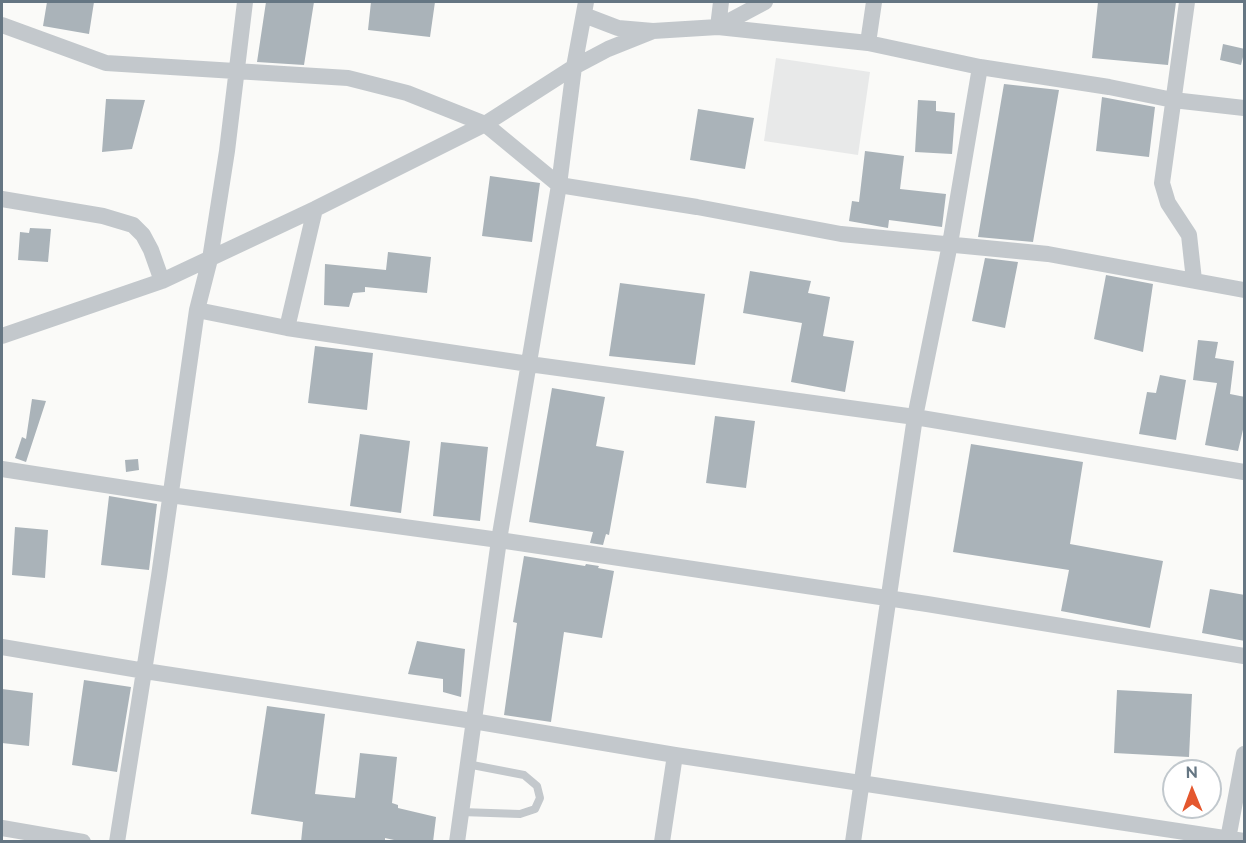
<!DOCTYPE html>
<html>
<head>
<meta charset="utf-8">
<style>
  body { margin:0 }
  #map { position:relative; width:1246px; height:843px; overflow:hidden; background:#fafaf8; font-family:Raleway,sans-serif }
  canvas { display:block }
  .frame { position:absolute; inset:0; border:3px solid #657683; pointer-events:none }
  .north { position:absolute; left:1162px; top:759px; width:60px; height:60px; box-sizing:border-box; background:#fff; border:2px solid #c1c8cd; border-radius:50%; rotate:359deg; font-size:16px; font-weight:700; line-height:24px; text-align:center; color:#657683 }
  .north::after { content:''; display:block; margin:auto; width:21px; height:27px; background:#e4572e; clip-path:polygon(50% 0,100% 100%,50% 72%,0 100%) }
</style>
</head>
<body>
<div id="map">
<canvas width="1246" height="843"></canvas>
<div class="frame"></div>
<div class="north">N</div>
</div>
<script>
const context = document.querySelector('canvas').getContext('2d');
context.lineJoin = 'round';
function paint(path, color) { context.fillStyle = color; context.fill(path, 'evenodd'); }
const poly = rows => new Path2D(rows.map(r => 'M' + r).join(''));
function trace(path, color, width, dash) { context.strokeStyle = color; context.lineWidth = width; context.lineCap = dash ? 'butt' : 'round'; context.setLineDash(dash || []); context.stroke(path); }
const built = poly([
  [776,58,870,72,858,155,764,141]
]);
const building = poly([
  [47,2,94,2,89,34,43,26],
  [266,2,314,2,304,65,257,62],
  [371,2,435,2,430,37,368,30],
  [1098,2,1176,2,1168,65,1092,58],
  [1223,44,1245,49,1241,65,1220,60],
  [1004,84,1059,90,1033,242,978,237],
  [1102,97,1155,107,1149,157,1096,151],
  [106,99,145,100,132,149,102,152],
  [918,100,936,101,936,111,955,113,952,154,915,152],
  [698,109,754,118,745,169,690,160],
  [865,151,904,156,900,189,946,194,942,227,889,220,888,228,849,221,852,201,859,202],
  [490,176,540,183,532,242,482,236],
  [30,228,51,229,48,262,18,260,20,232,29,233],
  [388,252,431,257,427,293,365,287,365,292,353,293,349,307,324,305,325,264,386,270],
  [985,258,1018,262,1005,328,972,321],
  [750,271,811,281,808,293,830,297,823,336,854,341,845,392,791,382,802,323,743,313],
  [1106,275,1153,284,1143,352,1094,339],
  [620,283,705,294,695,365,609,356],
  [1198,340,1218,342,1215,358,1234,361,1230,394,1245,397,1245,421,1238,451,1205,445,1217,383,1193,380],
  [315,346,373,353,367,410,308,403],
  [1160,375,1186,380,1176,440,1139,434,1147,392,1156,393],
  [552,388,605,397,596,446,624,451,609,535,606,534,603,545,590,543,593,532,529,522],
  [32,399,46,401,26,462,15,458,22,437,26,439],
  [715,416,755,421,746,488,706,483],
  [360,434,410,441,401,513,350,506],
  [441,442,488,447,480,521,433,516],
  [971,444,1083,462,1070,544,1163,561,1150,628,1061,611,1069,570,953,552],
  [138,459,139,470,126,472,125,460],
  [109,496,157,504,149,570,101,565],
  [15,527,48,530,45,578,12,575],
  [524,556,585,566,586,564,599,566,598,568,614,571,602,638,564,632,551,722,504,715,517,623,513,622],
  [1210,589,1245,595,1245,641,1202,633],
  [417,641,465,649,461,697,443,692,443,679,408,674],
  [84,680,131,687,117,772,72,765],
  [2,689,33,693,29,746,2,743],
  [1117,690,1192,694,1189,757,1114,753],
  [267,706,325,714,315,794,355,798,360,753,397,757,392,803,398,805,398,808,436,817,433,842,403,842,385,838,385,842,301,842,303,822,251,814]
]);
const lane = poly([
  [461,812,520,814,535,809,540,798,537,786,524,775,467,764]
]);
const street = poly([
  [1187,2,1162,183,1168,203,1189,235,1194,280],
  [584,15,618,28,653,31,718,27,868,43,980,67,1109,87,1173,100,1244,108],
  [2,25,106,63,348,78,407,93,485,124,559,185,697,207,841,234,1048,254,1244,290],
  [718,27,765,2],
  [718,27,721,2],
  [868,43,874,2],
  [2,199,103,216,133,225,143,235,151,250,162,281],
  [197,310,287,328,529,364,915,417,1244,472],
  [287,328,315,209],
  [2,336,162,281,315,209,485,124,574,67,608,49,653,31],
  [2,469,170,495,499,540,927,604,1244,656],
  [2,647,145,671,473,721,675,755,1244,841],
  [2,828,83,842],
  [1228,839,1244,754],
  [117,842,159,576,197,310,210,259,227,151,245,2],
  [457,842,499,540,559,185,574,67,586,2],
  [662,842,675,755],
  [853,842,915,417,950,244,980,67]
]);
paint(built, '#e8e9e9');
paint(building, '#aab3b9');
trace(lane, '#c3c8cc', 8);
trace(street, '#c3c8cc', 16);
</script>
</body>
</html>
